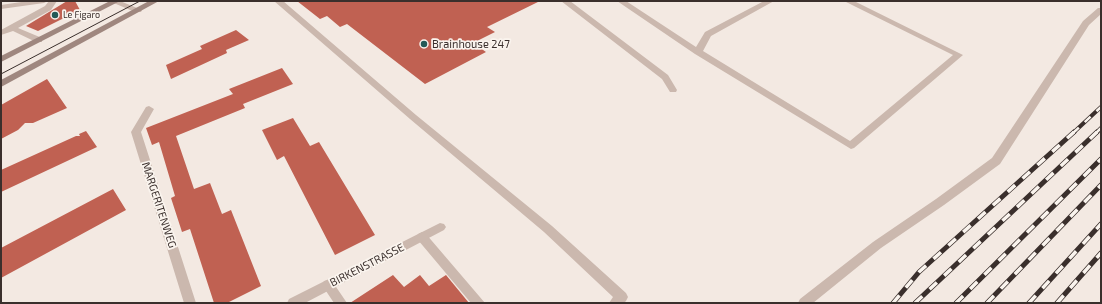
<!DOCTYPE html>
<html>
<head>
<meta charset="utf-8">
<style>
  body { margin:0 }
  #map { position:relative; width:1102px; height:304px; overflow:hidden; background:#f3e9e2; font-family:"Exo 2",sans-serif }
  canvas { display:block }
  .frame { position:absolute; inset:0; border:2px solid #3a2f2c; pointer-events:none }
</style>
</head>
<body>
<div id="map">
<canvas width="1102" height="304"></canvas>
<div class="frame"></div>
</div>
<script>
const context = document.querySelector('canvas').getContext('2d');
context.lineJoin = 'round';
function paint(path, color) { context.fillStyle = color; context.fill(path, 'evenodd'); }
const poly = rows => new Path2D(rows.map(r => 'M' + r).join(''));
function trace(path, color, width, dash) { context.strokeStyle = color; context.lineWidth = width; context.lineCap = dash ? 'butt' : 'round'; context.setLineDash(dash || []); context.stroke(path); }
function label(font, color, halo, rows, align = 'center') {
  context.font = font + ' "Exo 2",sans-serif'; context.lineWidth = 3.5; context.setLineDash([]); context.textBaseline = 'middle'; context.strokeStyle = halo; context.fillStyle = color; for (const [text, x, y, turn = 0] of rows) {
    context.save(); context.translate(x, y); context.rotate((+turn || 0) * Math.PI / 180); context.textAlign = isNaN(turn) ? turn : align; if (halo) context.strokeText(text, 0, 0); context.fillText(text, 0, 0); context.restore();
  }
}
const building = poly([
  [67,1,75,1,80,10,38,31,26,26],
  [297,1,540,1,487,27,495,32,473,43,486,52,425,84,347,24,340,27,327,16,320,19],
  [236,30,249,40,226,50,227,53,171,79,166,65,202,49,200,46],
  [282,68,293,84,243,104,245,108,176,136,194,189,210,183,222,214,231,210,261,286,227,303,214,303,190,229,182,232,171,198,175,196,159,142,152,145,146,128,233,94,229,89],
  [47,79,67,108,33,123,25,123,18,130,1,139,1,105],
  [293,118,310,146,319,142,375,235,335,255,284,156,277,160,262,130],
  [86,131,97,147,1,192,1,170,76,136,80,136,79,134],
  [113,189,126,210,1,278,1,248],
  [393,275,404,287,420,275,429,286,446,275,469,303,350,303]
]);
const service = poly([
  [49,1,57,1,51,10,18,28,42,38,42,42,36,42,13,31,1,35,1,30,45,6,49,1],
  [274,1,283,1,416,115,552,226,626,293,628,297,626,301,624,303,609,303,613,297,544,232,410,119,274,1],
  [561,1,570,1,668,75,677,90,676,92,670,92,662,79,561,1],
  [617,1,626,1,696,47,705,32,764,1,774,1,711,36,703,51,850,141,953,55,844,1,854,1,963,55,854,148,851,149,695,54,617,1],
  [1098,8,1101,8,1101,14,1089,25,1000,164,944,205,881,248,813,303,798,303,800,299,873,242,936,199,992,158,1083,21,1098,8],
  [422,232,426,234,485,303,471,303,418,240,416,237,418,234,422,232],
  [328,280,332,281,347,303,334,303,322,285,324,281,328,280]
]);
const minor = poly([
  [28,1,48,1,44,3,1,9,1,5,28,1],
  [109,1,120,1,142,10,141,12,135,12,109,1],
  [149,106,154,109,141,132,196,303,184,303,131,132,146,107,149,106],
  [440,223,444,224,446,227,444,230,305,303,287,303,289,299,440,223]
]);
const secondary = poly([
  [110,1,120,1,1,62,1,56,110,1],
  [149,1,159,1,1,87,1,80,149,1]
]);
const tram = poly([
  [1,74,140,1]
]);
const railFar1 = poly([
  [1073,133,1101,107],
  [1096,133,1101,128]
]);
const rail = poly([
  [893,303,919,272,1074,132],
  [915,303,1097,132],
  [956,303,1101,159],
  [987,303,1101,185],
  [1029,303,1101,224],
  [1057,303,1101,253]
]);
const markers = [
  [55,15,4,"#235a57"],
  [424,44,4,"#235a57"]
];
const farPoinames = [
  ["Le Figaro",63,15]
];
const poiNames = [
  ["Brainhouse 247",432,44]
];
const streetNames = [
  ["MARGERITENWEG",159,205,72],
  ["BIRKENSTRASSE",367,265,-27]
];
paint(building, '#c06152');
paint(service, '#cbb8ae');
paint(minor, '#cbb8ae');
paint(secondary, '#9f877f');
trace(tram, '#3a2f2c', 1);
trace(railFar1, '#3a2f2c', 4);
trace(rail, '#3a2f2c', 5);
trace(railFar1, '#faf4ee', 2.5, [8]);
trace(rail, '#faf4ee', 3.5, [10]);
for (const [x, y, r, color] of markers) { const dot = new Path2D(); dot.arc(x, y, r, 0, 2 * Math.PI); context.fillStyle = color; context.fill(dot); trace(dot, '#faf4ee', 1.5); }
label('9px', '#3a2f2c', '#faf4ee', farPoinames, 'left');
label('11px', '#3a2f2c', '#faf4ee', poiNames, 'left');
label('11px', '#3a2f2c', '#faf4ee', streetNames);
</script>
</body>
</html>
